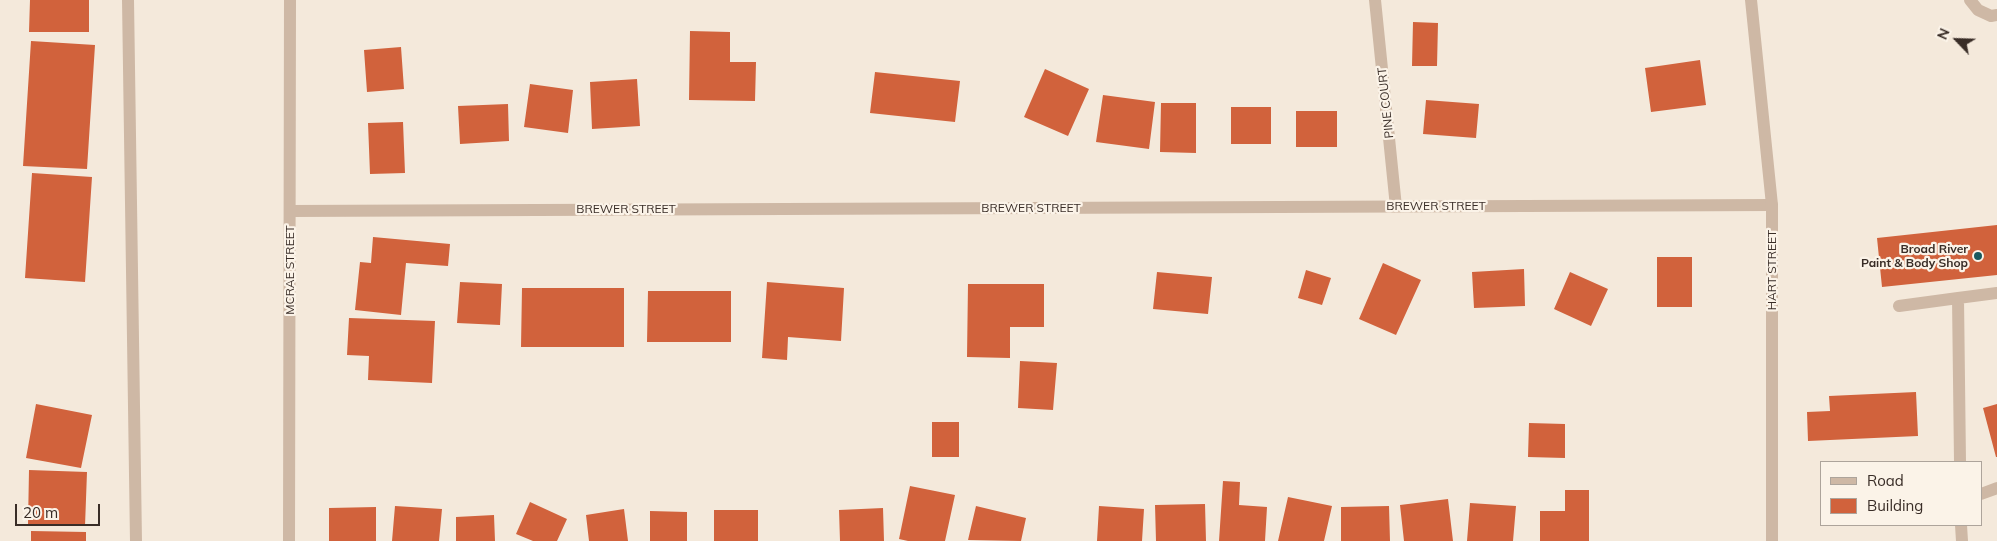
<!DOCTYPE html>
<html>
<head>
<meta charset="utf-8">
<style>
  body { margin:0 }
  #map { position:relative; width:1997px; height:541px; overflow:hidden; background:#f4e9db; font-family:Mulish,sans-serif }
  canvas { display:block }
  .legend { position:absolute; left:1820px; top:461px; width:162px; height:65px; box-sizing:border-box; background:#fbf3e8; border:1px solid #ada49b; margin:0; padding:6px 9px; list-style:none; font-size:15px; color:#392d27 }
  .legend li { display:flex; align-items:center; gap:10px; height:25px }
  .legend b { width:25px; border:1px solid #ada49b }
  .north { position:absolute; left:1932px; top:15px; width:50px; height:50px; -webkit-text-stroke:4px #fbf3e8; paint-order:stroke; rotate:294deg; font-size:14px; font-weight:700; line-height:20px; text-align:center; color:#392d27 }
  .north::after { content:''; display:block; margin:auto; width:18px; height:22px; background:#392d27; clip-path:polygon(50% 0,100% 100%,50% 72%,0 100%) }
  .scale { position:absolute; left:15px; top:504px; width:85px; height:22px; box-sizing:border-box; border:2px solid #392d27; border-top:0; padding-left:6px; font-size:15px; line-height:18px; white-space:nowrap; color:#392d27; -webkit-text-stroke:4px #fbf3e8; paint-order:stroke }
</style>
</head>
<body>
<div id="map">
<canvas width="1997" height="541"></canvas>
<ul class="legend">
<li><b style="height:6px;background:#ceb8a5"></b>Road</li>
<li><b style="height:14px;background:#d1623c"></b>Building</li>
</ul>
<div class="north">N</div>
<div class="scale">20 m</div>
</div>
<script>
const context = document.querySelector('canvas').getContext('2d');
context.lineJoin = 'round';
function paint(path, color) { context.fillStyle = color; context.fill(path, 'evenodd'); }
const poly = rows => new Path2D(rows.map(r => 'M' + r).join(''));
function trace(path, color, width, dash) { context.strokeStyle = color; context.lineWidth = width; context.lineCap = dash ? 'butt' : 'round'; context.setLineDash(dash || []); context.stroke(path); }
function label(font, color, halo, rows, align = 'center') {
  context.font = font + ' Mulish,sans-serif'; context.lineWidth = 4.5; context.setLineDash([]); context.textBaseline = 'middle'; context.strokeStyle = halo; context.fillStyle = color; for (const [text, x, y, turn = 0] of rows) {
    context.save(); context.translate(x, y); context.rotate((+turn || 0) * Math.PI / 180); context.textAlign = isNaN(turn) ? turn : align; if (halo) context.strokeText(text, 0, 0); context.fillText(text, 0, 0); context.restore();
  }
}
const building = poly([
  [30,0,89,0,89,32,29,32],
  [1413,22,1438,23,1437,66,1412,66],
  [690,31,730,32,730,62,756,62,755,101,689,100],
  [31,41,95,45,87,169,23,166],
  [401,47,404,89,367,92,364,50],
  [1700,60,1706,105,1651,112,1645,68],
  [1045,69,1089,89,1068,136,1024,117],
  [875,72,960,81,955,122,870,113],
  [637,79,640,126,592,129,590,82],
  [530,84,573,90,568,133,524,127],
  [1103,95,1155,102,1149,149,1096,142],
  [1426,100,1479,104,1476,138,1423,134],
  [1161,103,1196,103,1196,153,1160,152],
  [508,104,509,141,460,144,458,106],
  [1231,107,1271,107,1271,144,1231,144],
  [1296,111,1337,111,1337,147,1296,147],
  [403,122,405,173,370,174,368,123],
  [32,173,92,177,85,282,25,278],
  [1997,225,1997,275,1882,287,1877,238],
  [373,237,450,244,448,266,406,263,401,315,355,310,360,262,371,263],
  [1657,257,1692,257,1692,307,1657,307],
  [1383,263,1421,280,1396,335,1359,319],
  [1524,269,1525,306,1474,308,1472,272],
  [1306,270,1331,278,1322,305,1298,298],
  [1157,272,1212,277,1208,314,1153,309],
  [1570,272,1608,289,1591,326,1554,309],
  [460,282,502,284,500,325,457,323],
  [767,282,844,288,841,341,788,337,787,360,762,358],
  [968,284,1044,284,1044,327,1010,327,1010,358,967,357],
  [522,288,624,288,624,347,521,347],
  [648,291,731,291,731,342,647,342],
  [349,318,435,321,432,383,368,380,369,356,347,355],
  [1020,361,1057,363,1053,410,1018,408],
  [1916,392,1918,436,1808,441,1807,412,1830,411,1829,396],
  [36,404,92,415,81,468,26,458],
  [1997,404,1997,457,1996,457,1983,408],
  [932,422,959,422,959,457,932,457],
  [1529,423,1565,424,1565,458,1528,457],
  [29,470,87,472,85,526,28,524],
  [1223,481,1240,482,1239,505,1267,507,1265,541,1219,541],
  [910,486,955,495,945,541,908,541,899,539],
  [1565,490,1589,490,1589,541,1540,541,1540,511,1565,511],
  [1288,497,1332,506,1324,541,1278,541],
  [1448,499,1453,541,1404,541,1400,505],
  [530,502,567,519,557,541,533,541,516,534],
  [1470,503,1516,506,1513,541,1467,541],
  [1205,504,1206,541,1156,541,1155,505],
  [395,506,442,509,439,541,392,541],
  [976,506,1026,518,1021,541,968,540],
  [1099,506,1144,509,1142,541,1097,541],
  [1389,506,1390,541,1341,541,1341,507],
  [376,507,376,541,329,541,329,508],
  [883,508,884,541,840,541,839,510],
  [624,509,628,541,589,541,586,515],
  [714,510,758,510,758,541,714,541],
  [650,511,687,512,687,541,650,541],
  [494,515,495,541,456,541,456,517],
  [31,531,86,532,86,541,31,541]
]);
const service = poly([
  [128,0,136,541],
  [1970,0,1978,10,1991,16,1997,15],
  [1899,306,1958,298],
  [1960,462,1958,298,1997,293],
  [1981,494,1997,488],
  [1961,525,1962,541]
]);
const minor = poly([
  [1375,0,1396,207],
  [290,211,1772,205],
  [289,541,290,0]
]);
const tertiary = poly([
  [1751,0,1772,205,1772,541]
]);
const markers = [
  [1978,256,5,"#19595f"]
];
const streetNames = [
  ["PINE COURT",1386,103,-96],
  ["BREWER STREET",1436,206],
  ["BREWER STREET",1031,208],
  ["BREWER STREET",626,209],
  ["MCRAE STREET",290,270,-90],
  ["HART STREET",1772,270,-90]
];
const poiNames = [
  ["Broad River",1968,249],
  ["Paint & Body Shop",1968,263]
];
paint(building, '#d1623c');
trace(service, '#ceb8a5', 12);
trace(minor, '#ceb8a5', 12);
trace(tertiary, '#ceb8a5', 12);
for (const [x, y, r, color] of markers) { const dot = new Path2D(); dot.arc(x, y, r, 0, 2 * Math.PI); context.fillStyle = color; context.fill(dot); trace(dot, '#fbf3e8', 2); }
label('12px', '#392d27', '#fbf3e8', streetNames);
label('bold 12px', '#392d27', '#fbf3e8', poiNames, 'right');
</script>
</body>
</html>
